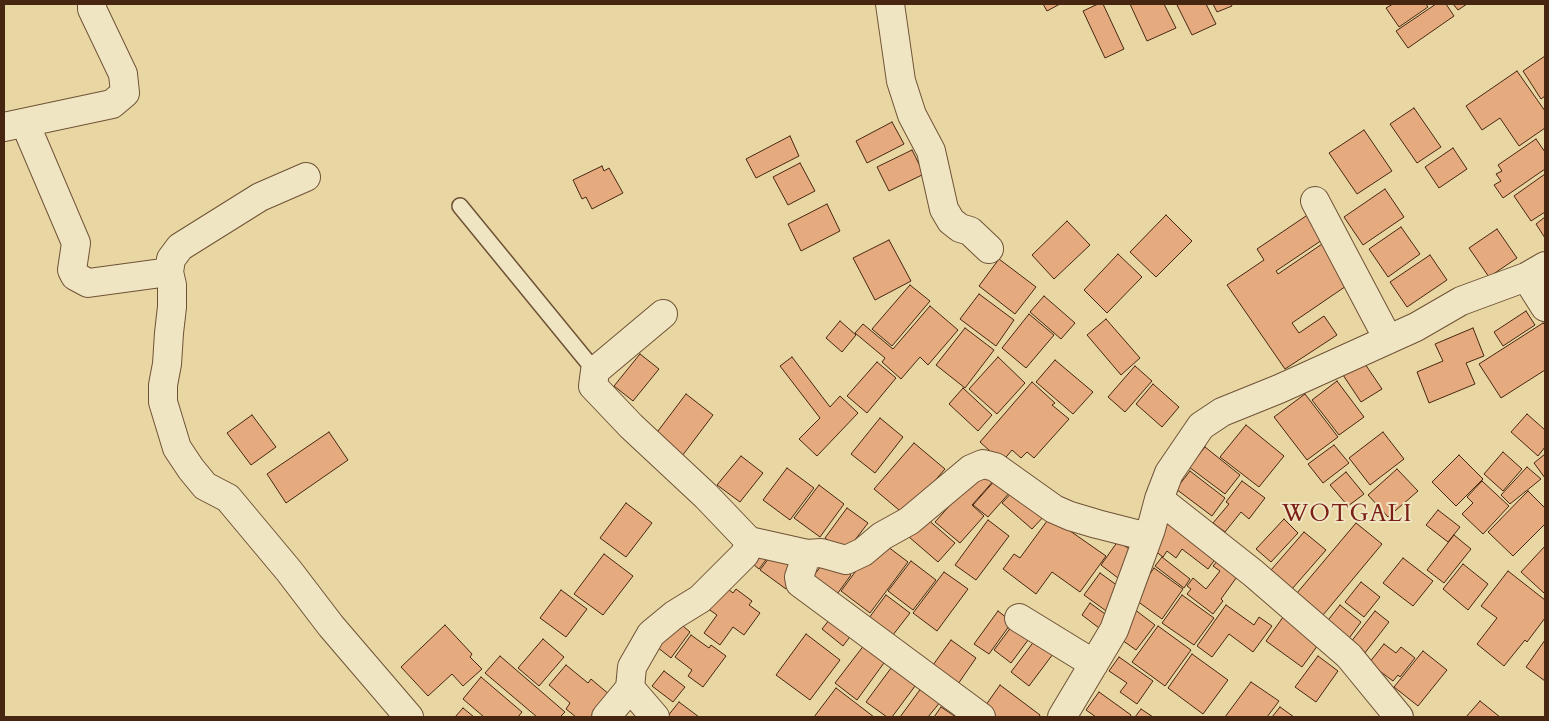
<!DOCTYPE html>
<html>
<head>
<meta charset="utf-8">
<style>
  body { margin:0 }
  #map { position:relative; width:1549px; height:721px; overflow:hidden; background:#e8d7a3; font-family:Cardo,serif }
  canvas { display:block }
  .frame { position:absolute; inset:0; border:5px solid #472611; pointer-events:none }
</style>
</head>
<body>
<div id="map">
<canvas width="1549" height="721"></canvas>
<div class="frame"></div>
</div>
<script>
const context = document.querySelector('canvas').getContext('2d');
context.lineJoin = 'round';
function paint(path, color) { context.fillStyle = color; context.fill(path, 'evenodd'); }
const poly = rows => new Path2D(rows.map(r => 'M' + r).join(''));
function trace(path, color, width, dash) { context.strokeStyle = color; context.lineWidth = width; context.lineCap = dash ? 'butt' : 'round'; context.setLineDash(dash || []); context.stroke(path); }
function label(font, color, halo, rows, align = 'center') {
  context.font = font + ' Cardo,serif'; context.lineWidth = 4; context.setLineDash([]); context.textBaseline = 'middle'; context.strokeStyle = halo; context.fillStyle = color; for (const [text, x, y, turn = 0] of rows) {
    context.save(); context.translate(x, y); context.rotate((+turn || 0) * Math.PI / 180); context.textAlign = isNaN(turn) ? turn : align; if (halo) context.strokeText(text, 0, 0); context.fillText(text, 0, 0); context.restore();
  }
}
const building = poly([
  [1043,4,1060,4,1047,11,1043,4],
  [1098,4,1103,4,1124,49,1105,58,1083,11,1098,4],
  [1130,4,1164,4,1176,28,1147,41,1130,4],
  [1179,4,1206,4,1216,24,1192,35,1177,5,1179,4],
  [1213,4,1231,4,1232,6,1217,12,1213,4],
  [1393,4,1426,4,1428,7,1399,27,1386,8,1393,4],
  [1436,4,1446,4,1454,16,1408,48,1396,31,1436,4],
  [1453,4,1467,4,1458,10,1453,4],
  [1545,56,1545,96,1541,99,1523,71,1545,56],
  [1517,71,1545,111,1545,128,1519,146,1500,118,1482,130,1466,106,1517,71],
  [1414,108,1441,147,1417,163,1390,124,1414,108],
  [892,122,904,144,867,163,856,141,892,122],
  [1364,130,1392,171,1357,194,1329,153,1364,130],
  [790,136,799,156,756,178,746,159,790,136],
  [1536,139,1545,152,1545,169,1503,198,1494,185,1501,181,1496,174,1502,171,1498,165,1536,139],
  [1453,148,1467,169,1439,188,1425,167,1453,148],
  [912,150,924,174,889,191,877,167,912,150],
  [800,163,815,191,788,205,773,177,800,163],
  [602,166,604,171,609,168,623,193,592,209,586,197,582,199,573,180,602,166],
  [1545,174,1545,212,1531,221,1514,196,1545,174],
  [1385,189,1404,217,1363,245,1344,217,1385,189],
  [827,204,840,231,801,251,788,224,827,204],
  [1309,214,1325,238,1276,271,1278,274,1325,242,1352,282,1292,323,1299,333,1324,316,1337,335,1285,369,1227,285,1264,260,1257,249,1309,214],
  [1166,215,1192,241,1156,277,1130,252,1166,215],
  [1545,217,1545,238,1536,224,1545,217],
  [1067,221,1090,245,1054,279,1032,255,1067,221],
  [1401,227,1420,254,1388,277,1369,249,1401,227],
  [1497,229,1517,258,1489,277,1469,248,1497,229],
  [889,240,911,281,875,300,853,258,889,240],
  [1118,254,1142,277,1107,313,1084,290,1118,254],
  [1430,255,1447,280,1407,307,1390,282,1430,255],
  [999,259,1036,287,1015,314,979,286,999,259],
  [910,285,930,301,892,346,872,329,910,285],
  [979,294,1014,320,996,346,960,319,979,294],
  [1044,296,1075,323,1061,339,1030,312,1044,296],
  [930,306,958,330,928,365,920,357,901,379,882,362,885,358,855,333,863,324,893,349,930,306],
  [1526,311,1535,325,1503,346,1494,332,1526,311],
  [1029,314,1054,335,1026,368,1002,348,1029,314],
  [1106,319,1140,358,1121,375,1087,335,1106,319],
  [840,321,856,335,842,352,826,338,840,321],
  [1543,323,1545,325,1545,370,1501,398,1479,364,1543,323],
  [965,328,994,350,965,388,936,365,965,328],
  [1473,328,1484,356,1466,363,1475,384,1429,403,1417,372,1443,361,1435,344,1473,328],
  [640,354,659,369,633,401,614,386,640,354],
  [792,357,830,407,840,396,858,413,817,456,799,439,820,418,780,366,792,357],
  [998,357,1025,383,997,414,969,389,998,357],
  [1055,360,1093,392,1073,414,1036,382,1055,360],
  [1363,361,1382,389,1361,402,1343,375,1363,361],
  [877,362,896,378,867,413,847,396,877,362],
  [1135,366,1152,381,1125,412,1108,397,1135,366],
  [1337,381,1364,417,1339,435,1312,400,1337,381],
  [1032,382,1055,403,1052,405,1069,419,1034,458,1027,452,1021,458,1012,450,1002,462,980,442,1032,382],
  [1153,384,1179,407,1162,427,1136,404,1153,384],
  [963,388,992,415,978,431,949,404,963,388],
  [686,394,713,415,682,456,655,435,686,394],
  [1305,394,1338,437,1307,460,1274,417,1305,394],
  [1527,414,1545,430,1545,447,1538,456,1511,432,1527,414],
  [252,415,276,447,251,465,227,433,252,415],
  [880,418,903,437,875,473,851,454,880,418],
  [1246,425,1284,456,1259,487,1220,457,1246,425],
  [329,432,348,460,286,503,267,474,329,432],
  [1383,432,1404,459,1370,485,1349,458,1383,432],
  [914,443,945,469,905,515,874,489,914,443],
  [1334,445,1349,463,1323,483,1308,464,1334,445],
  [1205,447,1240,475,1225,494,1189,467,1205,447],
  [1503,452,1522,469,1503,491,1484,474,1503,452],
  [1545,454,1545,478,1534,463,1545,454],
  [1459,455,1483,479,1456,506,1432,482,1459,455],
  [741,456,763,473,740,502,717,485,741,456],
  [1527,467,1541,479,1510,504,1501,495,1527,467],
  [787,468,814,488,790,520,763,500,787,468],
  [983,468,996,478,972,505,984,516,960,543,935,522,983,468],
  [1397,469,1418,491,1388,517,1368,495,1397,469],
  [1190,471,1225,498,1212,516,1176,489,1190,471],
  [1346,472,1364,494,1348,506,1330,485,1346,472],
  [997,478,1011,491,988,517,973,505,997,478],
  [1242,481,1265,498,1249,519,1241,512,1225,532,1213,523,1229,504,1226,502,1242,481],
  [1482,481,1509,506,1483,534,1462,514,1473,503,1467,497,1482,481],
  [819,485,844,504,820,537,794,518,819,485],
  [1017,487,1047,513,1032,529,1002,503,1017,487],
  [1528,491,1545,508,1545,524,1513,556,1488,532,1528,491],
  [626,503,652,523,626,557,600,538,626,503],
  [847,508,868,523,845,553,825,538,847,508],
  [1438,510,1460,527,1448,542,1426,525,1438,510],
  [1050,517,1106,556,1080,592,1052,572,1036,594,1003,569,1014,554,1020,558,1050,517],
  [926,518,955,543,938,562,909,537,926,518],
  [1166,519,1216,558,1208,569,1182,549,1176,558,1167,551,1163,557,1147,545,1166,519],
  [1284,519,1298,533,1271,562,1256,549,1284,519],
  [988,520,1009,536,976,580,955,565,988,520],
  [1356,523,1382,544,1323,615,1297,593,1356,523],
  [1304,532,1326,550,1292,589,1271,570,1304,532],
  [1454,535,1471,549,1444,583,1427,570,1454,535],
  [879,540,908,562,870,613,841,591,879,540],
  [1118,541,1136,554,1118,578,1101,565,1118,541],
  [1545,546,1545,592,1544,593,1521,572,1545,546],
  [775,550,800,569,786,589,760,570,775,550],
  [771,553,759,569,748,560,771,553],
  [604,554,633,576,603,615,574,594,604,554],
  [828,557,851,575,832,601,808,583,828,557],
  [1162,557,1190,579,1184,588,1155,566,1162,557],
  [1403,558,1433,581,1413,606,1383,583,1403,558],
  [1219,559,1239,574,1221,599,1223,601,1213,614,1187,594,1191,589,1187,586,1193,578,1206,589,1220,571,1213,566,1219,559],
  [911,561,936,580,913,610,888,591,911,561],
  [1463,564,1488,584,1468,610,1443,589,1463,564],
  [1154,568,1183,589,1162,619,1133,598,1154,568],
  [1508,571,1545,600,1545,618,1527,642,1525,640,1504,666,1477,644,1497,618,1481,606,1508,571],
  [944,572,968,589,937,631,913,613,944,572],
  [1100,573,1125,591,1109,613,1084,595,1100,573],
  [1361,582,1380,597,1364,617,1345,602,1361,582],
  [723,585,733,593,736,589,752,601,749,605,760,613,744,635,733,627,720,645,704,633,717,615,707,608,723,585],
  [561,590,587,609,566,637,540,618,561,590],
  [886,595,910,613,889,640,866,622,886,595],
  [1182,595,1214,618,1194,645,1162,623,1182,595],
  [1090,603,1112,619,1103,631,1082,615,1090,603],
  [1226,605,1254,625,1259,617,1272,626,1253,652,1229,634,1212,657,1197,646,1226,605],
  [1340,605,1361,622,1347,641,1325,624,1340,605],
  [1134,609,1155,625,1136,650,1115,635,1134,609],
  [998,611,1012,622,989,654,974,644,998,611],
  [1375,611,1389,622,1364,654,1350,643,1375,611],
  [1286,613,1323,638,1302,667,1266,641,1286,613],
  [834,614,855,630,843,646,822,629,834,614],
  [1017,619,1034,632,1011,663,994,650,1017,619],
  [677,621,690,632,671,658,657,647,677,621],
  [445,625,472,654,470,657,482,669,463,686,452,674,428,696,401,667,445,625],
  [1158,626,1191,650,1165,686,1132,662,1158,626],
  [806,634,840,660,810,700,776,675,806,634],
  [691,635,709,648,711,645,726,656,703,687,688,676,692,670,675,657,691,635],
  [1038,636,1056,650,1029,686,1011,672,1038,636],
  [543,639,564,657,539,686,518,668,543,639],
  [868,640,889,656,857,700,835,683,868,640],
  [951,640,976,658,958,684,933,665,951,640],
  [1545,640,1545,681,1526,667,1545,640],
  [1384,644,1396,653,1401,647,1415,658,1400,677,1398,675,1393,681,1369,663,1384,644],
  [1423,651,1447,670,1418,706,1394,687,1423,651],
  [1192,654,1228,680,1203,714,1168,688,1192,654],
  [500,656,565,712,560,717,537,717,485,673,500,656],
  [1318,656,1338,671,1316,702,1295,687,1318,656],
  [1119,657,1153,681,1137,704,1120,692,1127,683,1109,671,1119,657],
  [897,660,921,678,892,717,887,717,866,702,897,660],
  [566,665,588,683,591,679,610,695,592,717,576,717,566,709,570,703,549,685,566,665],
  [664,671,685,687,673,702,652,686,664,671],
  [481,677,522,712,518,717,484,717,463,699,481,677],
  [1251,682,1279,701,1267,717,1225,717,1251,682],
  [1000,685,1040,715,1039,717,987,717,981,712,1000,685],
  [922,687,941,701,928,717,900,717,922,687],
  [836,688,874,717,814,717,836,688],
  [1099,692,1131,715,1130,717,1096,717,1086,710,1099,692],
  [1480,701,1500,717,1466,717,1480,701],
  [679,702,699,717,667,717,679,702],
  [941,707,956,717,934,717,941,707],
  [1280,707,1294,717,1272,717,1280,707],
  [463,708,474,717,455,717,463,708],
  [1141,709,1153,717,1135,717,1141,709]
]);
const service = poly([
  [460,206,595,371]
]);
const minor = poly([
  [890,4,901,81,912,115,931,151,944,209,951,221,960,228,970,231,989,249],
  [29,122,30,135,76,243,72,270,75,276,88,283,169,272],
  [4,127,112,104,125,93,123,74,92,9,92,4],
  [306,177,260,197,180,247,171,259,169,272,172,285,172,307,169,333,167,364,163,385,163,402,177,448,191,469,205,486,228,498,289,571,331,626,409,717],
  [1315,201,1388,339],
  [1526,277,1545,307],
  [663,314,595,371,593,386,631,426,706,496,749,541],
  [1159,499,1253,573,1349,656,1399,717],
  [807,554,799,577,800,583,981,717],
  [1019,618,1094,664],
  [606,717,630,688],
  [655,717,630,688,632,667,651,634,674,615,700,599,745,554,749,541,807,554,821,553,846,560,863,552,882,536,909,521,971,469,983,464,995,467,1054,509,1070,516,1097,524,1148,537],
  [1062,717,1114,630,1151,529,1159,499,1169,473,1201,426,1222,412,1279,389,1416,327,1461,301,1526,277,1545,266]
]);
const quarterNames = [
  ["WOTGALI",1347,515]
];
paint(building, '#e5ab7f');
trace(building, '#472611', 1);
trace(service, '#6f5236', 18);
trace(minor, '#6f5236', 30);
trace(service, '#f0e5c3', 15);
trace(minor, '#f0e5c3', 28);
context.letterSpacing = '1px';
label('24px', '#7a1f14', '#f0e5c3', quarterNames);
context.letterSpacing = '0px';
</script>
</body>
</html>
